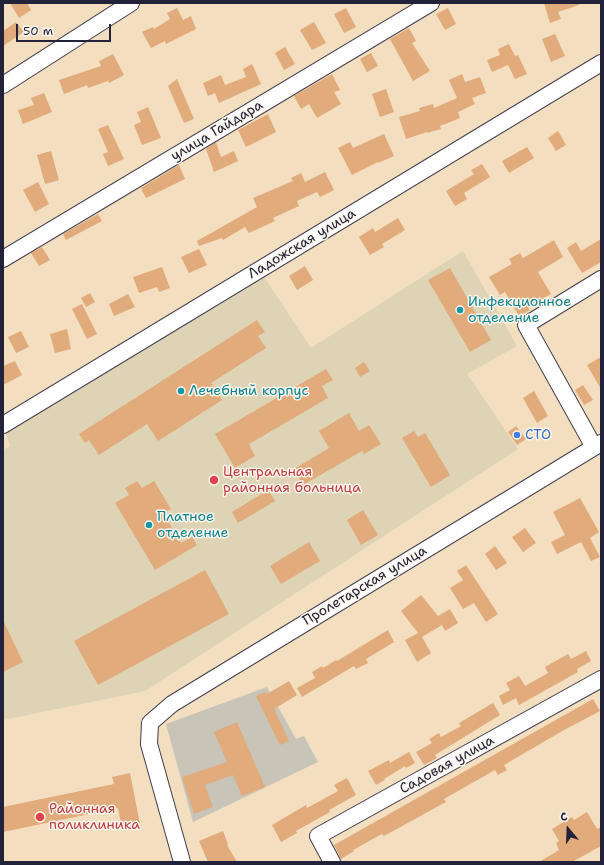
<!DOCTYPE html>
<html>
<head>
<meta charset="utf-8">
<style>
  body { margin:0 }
  #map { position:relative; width:604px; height:865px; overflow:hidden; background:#f3dec0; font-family:"Shantell Sans",sans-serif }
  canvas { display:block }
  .frame { position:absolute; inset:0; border:4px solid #22223b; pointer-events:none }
  .north { position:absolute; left:548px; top:809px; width:40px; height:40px; -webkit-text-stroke:3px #fbf7ec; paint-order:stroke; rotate:341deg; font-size:11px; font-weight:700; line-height:16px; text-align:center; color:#22223b }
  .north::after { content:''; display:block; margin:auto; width:14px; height:18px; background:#22223b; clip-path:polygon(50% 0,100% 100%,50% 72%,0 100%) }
  .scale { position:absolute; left:16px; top:24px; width:95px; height:18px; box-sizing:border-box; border:2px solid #22223b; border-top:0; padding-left:5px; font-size:12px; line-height:14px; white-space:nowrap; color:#22223b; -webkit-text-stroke:3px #fbf7ec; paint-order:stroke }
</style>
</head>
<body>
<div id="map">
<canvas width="604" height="865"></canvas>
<div class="frame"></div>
<div class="north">С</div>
<div class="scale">50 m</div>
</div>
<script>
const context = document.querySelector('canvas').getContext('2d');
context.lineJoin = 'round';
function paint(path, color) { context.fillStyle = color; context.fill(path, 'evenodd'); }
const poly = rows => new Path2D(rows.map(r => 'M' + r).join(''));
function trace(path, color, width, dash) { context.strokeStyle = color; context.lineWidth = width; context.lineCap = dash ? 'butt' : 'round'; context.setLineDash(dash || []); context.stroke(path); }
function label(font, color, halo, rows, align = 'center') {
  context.font = font + ' "Shantell Sans",sans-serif'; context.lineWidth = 3; context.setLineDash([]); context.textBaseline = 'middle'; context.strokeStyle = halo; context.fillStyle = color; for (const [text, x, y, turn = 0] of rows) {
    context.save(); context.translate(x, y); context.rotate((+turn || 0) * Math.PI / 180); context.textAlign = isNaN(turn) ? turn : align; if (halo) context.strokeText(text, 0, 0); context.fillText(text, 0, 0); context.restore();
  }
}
const built = poly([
  [463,251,517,346,467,374,518,449,145,691,3,720,3,450,10,446,5,431,262,274,311,348]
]);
const industrial = poly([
  [267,687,296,739,304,736,318,762,193,822,166,724]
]);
const building = poly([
  [10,3,27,3,31,10,19,18],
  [544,3,579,3,579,5,558,12,561,19,550,23],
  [177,8,183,20,191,16,196,29,166,44,165,41,151,48,142,32,153,27,154,29,170,19,167,13],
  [346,8,356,27,344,33,334,14],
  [448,8,456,24,445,30,436,14],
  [16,22,24,32,3,46,3,31],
  [314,22,326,43,312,50,300,30],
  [409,28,416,41,412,43,430,71,413,81,390,39],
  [555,34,565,56,551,62,542,39],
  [509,44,515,56,518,55,527,74,515,79,508,65,492,72,487,60,500,55,498,49],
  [285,47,295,64,284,70,275,53],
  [371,53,378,66,367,72,360,59],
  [113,54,124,75,109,83,108,81,88,88,87,85,64,94,59,80,101,66,99,61],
  [252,64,261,84,219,103,215,93,208,96,203,83,221,75,225,85,246,77,243,69],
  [332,74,340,90,334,92,341,104,317,118,309,104,301,109,294,96],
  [462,74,465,82,480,77,486,93,472,98,475,104,458,112,460,118,440,126,441,129,427,133,427,132,406,139,399,117,420,111,419,108,433,104,434,108,457,98,449,80],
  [177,79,194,119,184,123,168,86],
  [386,89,394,112,380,117,372,94],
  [44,93,52,112,23,124,18,110,34,105,31,98],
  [148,107,161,138,142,145,134,125,141,122,137,112],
  [268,114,276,132,246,147,238,130],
  [108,125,124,159,108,166,103,154,108,152,98,129],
  [558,131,566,145,556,151,548,138],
  [384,134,394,156,378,163,378,162,352,175,338,148,350,142,353,148],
  [216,142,221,157,234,151,238,161,214,172,206,149],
  [527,147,534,158,509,173,502,161],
  [51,151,59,180,45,184,37,155],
  [482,164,490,177,464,193,467,199,455,206,446,191,474,174,471,170],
  [179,165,185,179,146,198,141,188],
  [325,172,334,190,320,197,317,192,297,201,299,206,273,218,275,221,249,233,245,227,223,240,222,238,199,246,197,241,257,207,253,198,293,181,291,178,301,173,305,182],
  [38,182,49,204,35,212,23,190],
  [98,214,102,221,66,240,63,234],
  [398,218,405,230,382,244,384,247,370,255,359,237,373,228,375,232],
  [601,239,601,262,582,273,567,248,576,242,581,251],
  [554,240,563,257,538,272,551,294,528,308,530,310,519,316,505,292,500,295,489,277,512,264,509,259,520,253,523,258],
  [42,247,50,260,39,266,31,253],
  [199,249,207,265,189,273,181,257],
  [305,266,313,280,297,290,289,276],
  [162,267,170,288,159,292,157,287,139,293,133,277],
  [450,268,491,340,470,352,428,280],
  [90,293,95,302,86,307,81,298],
  [128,294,135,307,114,316,109,304],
  [82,304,97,334,87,339,72,309],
  [257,320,265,332,258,336,266,348,211,383,222,400,158,441,147,424,99,455,89,440,85,443,79,434],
  [67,329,71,349,55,353,50,334],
  [21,331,29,347,16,353,8,337],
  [601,357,601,389,587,365],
  [15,361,22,375,3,385,3,366],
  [364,362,370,371,360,377,355,368],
  [326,369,333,380,322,386,328,398,249,444,255,456,235,468,215,434],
  [583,385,593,400,584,405,575,390],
  [534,391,548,416,537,423,523,398],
  [349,413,359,431,369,425,381,444,364,454,362,451,303,485,294,469,329,448,319,431],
  [516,426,526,439,517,445,508,432],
  [414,431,418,437,425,433,450,475,431,487,402,438],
  [137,481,142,488,154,481,171,509,163,513,181,543,192,537,197,545,155,570,115,503,129,495,125,488],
  [268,490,275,501,238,523,232,512],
  [580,498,599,532,590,538,600,557,591,561,581,542,557,554,551,542,565,535,553,512],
  [363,510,378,535,361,545,347,520],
  [525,528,536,543,523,552,512,537],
  [309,542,320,561,281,584,270,566],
  [495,546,507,563,496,570,485,554],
  [466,565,498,614,486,622,474,603,463,609,450,588,463,580,457,571],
  [205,570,229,614,98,685,74,641],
  [421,595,438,616,450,609,458,623,445,631,442,625,422,637,431,653,417,662,405,640,418,633,401,611],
  [3,620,23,662,3,672],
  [388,630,394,642,366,659,368,663,356,669,354,666,302,697,297,688,315,678,312,672,322,666,323,668,336,660,337,661],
  [586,651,591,661,577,669,578,672,519,705,516,698,503,705,499,696,510,690,506,683,519,676,525,686,548,673,545,667,568,654,571,659],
  [289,681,297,695,274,709,289,741,280,745,256,696,265,692,267,694],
  [593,699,600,711,564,730,504,765,507,770,498,775,495,770,444,799,446,802,384,836,382,834,353,850,354,851,341,859,334,845],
  [493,703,500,715,435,755,437,758,424,765,416,752,432,743,429,739,439,733,441,737,461,726,459,723],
  [237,722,265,787,242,796,233,775,205,785,213,807,194,814,182,777,227,762,214,732],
  [409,752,415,763,406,768,405,766,384,779,385,780,376,785,368,771,389,760,390,763],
  [130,773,140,824,122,828,118,808,3,832,3,807,114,784,112,777],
  [347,778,356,795,329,810,330,812,296,831,297,833,281,842,272,825,306,805,307,808,338,791,334,785],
  [587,812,597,829,601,827,601,846,572,862,539,862,559,850,556,843,559,841,552,829,572,817,574,820],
  [223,831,228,844,227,845,237,862,208,862,199,841]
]);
const minor = poly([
  [3,85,131,3],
  [3,259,431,3],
  [3,425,601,63],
  [594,447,526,325,601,279],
  [182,862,149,744,150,723,172,704,601,443],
  [332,862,318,836,601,679]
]);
const markers = [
  [460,310,4,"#0f9aa8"],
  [181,391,4,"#0f9aa8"],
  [517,435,4,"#3f7fe0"],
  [214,480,5,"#e0444e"],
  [149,525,4,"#0f9aa8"],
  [40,817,5,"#e0444e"]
];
const streetNames = [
  ["улица Гайдара",217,131,-31],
  ["Ладожская улица",302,244,-31],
  ["Пролетарская улица",365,586,-31],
  ["Садовая улица",447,765,-29]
];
const cultureNames = [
  ["Инфекционное",468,302],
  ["отделение",468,318],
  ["Лечебный корпус",189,391],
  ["Платное",157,517],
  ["отделение",157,533]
];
const shopNames = [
  ["СТО",525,435]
];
const healthNames = [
  ["Центральная",223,472],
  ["районная больница",223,488],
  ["Районная",49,809],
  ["поликлиника",49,825]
];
paint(built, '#ded3b5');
paint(industrial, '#c8c4b8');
paint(building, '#e1ab7b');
trace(minor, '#413e4f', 18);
trace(minor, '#fff', 16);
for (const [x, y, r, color] of markers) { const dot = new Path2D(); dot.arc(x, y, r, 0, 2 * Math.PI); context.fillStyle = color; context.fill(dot); trace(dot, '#fbf7ec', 1.5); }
label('14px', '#22223b', '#fbf7ec', streetNames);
label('14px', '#0d838f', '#fbf7ec', cultureNames, 'left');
label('14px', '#366cbe', '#fbf7ec', shopNames, 'left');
label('14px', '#be3a42', '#fbf7ec', healthNames, 'left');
</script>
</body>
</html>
